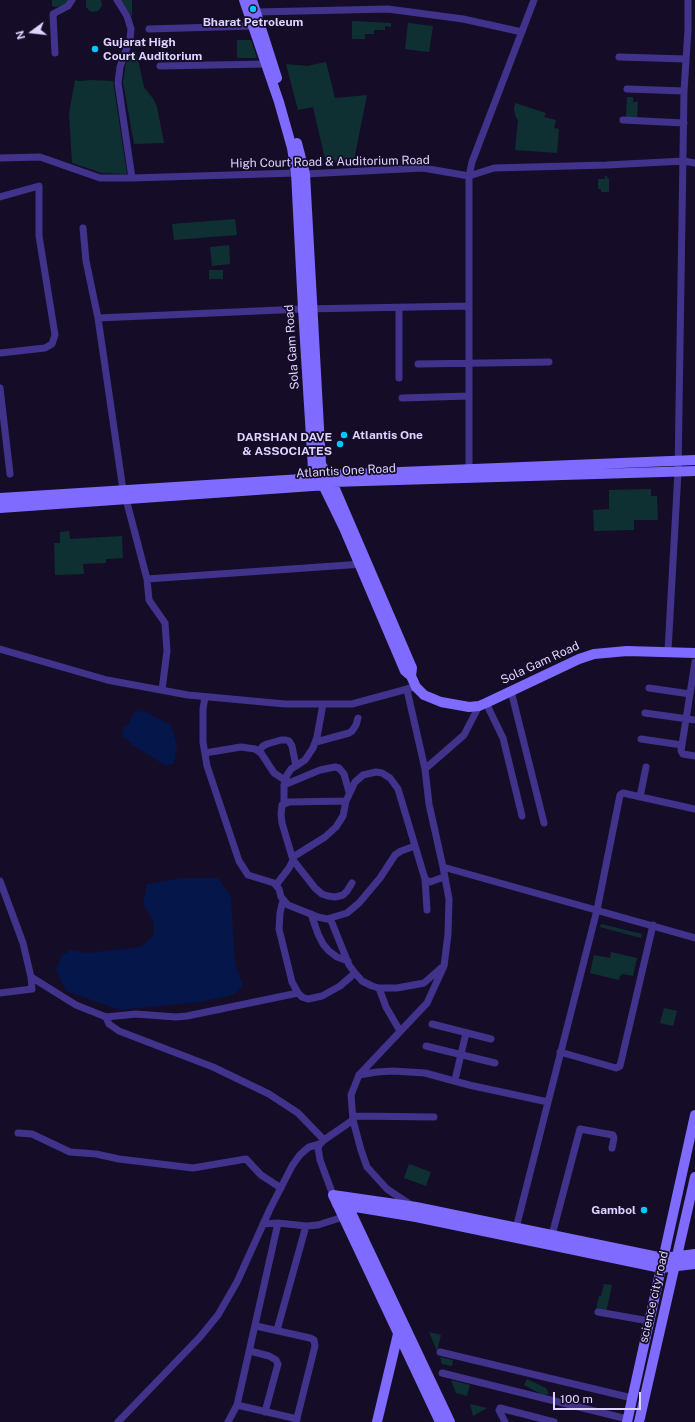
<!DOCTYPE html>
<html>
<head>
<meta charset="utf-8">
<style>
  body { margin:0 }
  #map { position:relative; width:695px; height:1422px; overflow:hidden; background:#150d28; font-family:"Public Sans",sans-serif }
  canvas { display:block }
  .north { position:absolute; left:12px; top:12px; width:40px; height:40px; -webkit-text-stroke:3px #150d28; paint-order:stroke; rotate:255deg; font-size:11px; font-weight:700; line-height:16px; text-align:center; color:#ded4ff }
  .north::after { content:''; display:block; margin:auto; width:14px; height:18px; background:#ded4ff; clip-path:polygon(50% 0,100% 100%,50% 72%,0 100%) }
  .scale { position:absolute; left:553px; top:1392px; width:88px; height:18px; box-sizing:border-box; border:2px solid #ded4ff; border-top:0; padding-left:5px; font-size:12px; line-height:14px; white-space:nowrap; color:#ded4ff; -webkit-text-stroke:3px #150d28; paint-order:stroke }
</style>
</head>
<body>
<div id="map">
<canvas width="695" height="1422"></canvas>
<div class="north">N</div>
<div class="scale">100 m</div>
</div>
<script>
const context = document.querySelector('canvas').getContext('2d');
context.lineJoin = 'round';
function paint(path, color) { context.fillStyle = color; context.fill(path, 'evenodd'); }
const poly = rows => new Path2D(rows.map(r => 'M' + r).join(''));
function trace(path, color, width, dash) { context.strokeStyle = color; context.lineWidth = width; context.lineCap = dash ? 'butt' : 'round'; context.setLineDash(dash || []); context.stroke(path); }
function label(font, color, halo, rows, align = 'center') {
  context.font = font + ' "Public Sans",sans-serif'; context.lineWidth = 3.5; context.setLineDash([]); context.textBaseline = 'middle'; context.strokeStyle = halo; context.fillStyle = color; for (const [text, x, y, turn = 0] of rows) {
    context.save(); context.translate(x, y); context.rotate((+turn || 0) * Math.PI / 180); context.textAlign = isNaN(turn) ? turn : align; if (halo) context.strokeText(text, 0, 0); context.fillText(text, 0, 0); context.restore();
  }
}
const green = poly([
  [52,0,68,0,67,3,62,6,55,7,52,6],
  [86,0,101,0,102,6,98,11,93,12,90,11,86,7],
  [120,0,132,0,132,16],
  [352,21,391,23,391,27,385,26,385,30,374,30,374,34,365,34,365,39,352,39],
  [408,23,433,26,429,52,405,49],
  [237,40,251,40,257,58,237,58],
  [136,51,144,87,154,100,157,107,164,143,134,144,123,82,126,63,131,54],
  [326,62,335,98,367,95,354,160,326,163,313,107,298,110,286,64,307,66],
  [75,80,78,81,92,80,113,81,127,174,102,173,72,163,69,113],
  [627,97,633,97,633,102,638,102,637,118,626,117],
  [515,103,546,113,544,117,556,120,554,128,559,129,557,153,515,150,518,121,515,115,514,109],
  [605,176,607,176,607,178,609,179,609,192,601,192,601,189,598,189,598,179,605,179],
  [235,219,237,235,174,240,172,224],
  [229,245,230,264,212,266,210,247],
  [209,270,223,270,223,279,209,279],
  [651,489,651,496,657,496,658,520,634,520,634,530,594,531,593,510,609,509,609,490],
  [69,531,70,539,122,536,123,558,106,559,106,563,83,564,84,574,55,575,54,543,60,543,60,532],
  [601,924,642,934,641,938,600,927],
  [611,952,637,958,633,976,623,974,620,976,619,980,590,973,594,955,610,958],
  [664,1008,677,1011,673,1026,660,1023],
  [409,1164,431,1172,426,1186,404,1178],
  [604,1284,612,1285,606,1313,596,1310,599,1296,601,1296],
  [429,1332,441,1335,437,1351],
  [440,1357,453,1360,452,1366,442,1364],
  [527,1379,546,1388,549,1394,543,1395,524,1385],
  [451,1380,470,1385,467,1396,456,1393],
  [470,1404,487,1408,473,1416]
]);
const water = poly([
  [144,711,171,725,177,746,174,763,166,766,133,745,123,736,123,728,129,723,134,712],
  [183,878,218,878,231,897,235,964,243,985,233,995,199,1002,120,1010,66,991,56,970,61,956,71,950,88,953,141,947,154,935,153,920,143,905,147,884]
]);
const street = poly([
  [117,0,127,16,131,29,130,39,120,67,118,83,132,178],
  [256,12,388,9,463,19,522,32],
  [149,29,253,26],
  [55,53,53,14,68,6,72,0],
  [619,57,686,59],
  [160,66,266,64],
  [627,89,684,91],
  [623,120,684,123],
  [0,158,40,157,100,178,132,178,296,173,305,174,423,168,469,176,494,168,607,165,684,161,695,163],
  [0,197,39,186,39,236,55,335,52,344,45,348,0,353],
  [83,228,86,261,98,318,123,490],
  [399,308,399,378],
  [98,318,303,309,469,306],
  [418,364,549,362],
  [0,388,10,474],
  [402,398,469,396],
  [469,470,469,176,472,162,534,0],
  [126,499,147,579,363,564],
  [147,579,149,600,165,623,167,651,162,690],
  [0,649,107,680,188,695,285,704,352,704,411,688],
  [668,651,678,472,684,91,688,30,688,0],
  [695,662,681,751,683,754,695,756],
  [649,688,690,694],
  [407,690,425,769,429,804,443,867,695,938],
  [511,691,544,823],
  [205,697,203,709,203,742,207,766,239,861,248,875,274,883,279,889,281,897,288,905,318,917,327,919,347,913,359,903,380,878,395,855,401,851,415,846],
  [486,703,503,738,522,816],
  [645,713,695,720],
  [641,739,682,745],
  [316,742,349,733,352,731,356,725,358,718],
  [259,751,263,746,267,744,281,740,286,740,289,741,292,746,296,766],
  [205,753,241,747,255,749,261,753,274,773,285,780],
  [425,769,464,735,479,706],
  [284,785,320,770,335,767,339,768,344,774,349,792],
  [640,797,646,767],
  [284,803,284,785,287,775,291,769,305,760,313,748,317,737,323,704],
  [293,857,325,837,336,827,343,816,346,801,355,782,363,775,376,772,382,773,390,778,398,789,425,879,430,882,444,877],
  [293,860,315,888,322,894,328,896,335,897,343,895,347,891,352,883],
  [425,879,427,910],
  [0,881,23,943,31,977,32,989,0,993],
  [276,885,289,868,293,860,282,823,281,814,282,805,289,802,346,801],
  [283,900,280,913,279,929,292,982,298,993,302,997,308,999,322,996,340,986,355,973],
  [311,914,318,934,323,944,329,951,337,957,348,961],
  [330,918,349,965,355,973,362,981,372,986,379,988,397,988,424,983,441,968],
  [31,977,76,1005,106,1017,136,1014,176,1017,187,1016,298,993],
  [379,988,386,1007,400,1031],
  [106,1017,109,1024,119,1031,213,1067,269,1094,298,1113,324,1140],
  [432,1024,491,1039],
  [426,1046,495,1063],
  [560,1052,616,1068,620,1066,653,925],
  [359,1075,377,1072,393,1071,425,1073,469,1085,548,1102],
  [455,1080,466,1033],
  [353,1116,434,1117],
  [18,1133,32,1134,70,1152,96,1154,119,1159,193,1168,246,1159,261,1175,281,1188],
  [333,1195,320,1160,318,1148,320,1144,324,1140,353,1120],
  [411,1205,387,1189,367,1167,361,1150,353,1120,351,1095,359,1075,427,1003,444,966,448,934,449,899,443,867],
  [263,1224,278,1223,306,1226,318,1225,343,1217],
  [516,1228,597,910,620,795,623,793,695,809],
  [552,1235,580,1129,613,1135,614,1138,612,1148],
  [598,1312,649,1321],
  [256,1326,310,1338,314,1340,315,1346,296,1422],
  [277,1330,306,1226],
  [250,1351,269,1356,276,1360,278,1364,265,1412],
  [440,1352,632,1398],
  [442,1373,627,1419],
  [237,1405,297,1419],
  [118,1422,200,1337,218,1315,237,1282,270,1209,292,1166,299,1156,303,1152,309,1147,320,1144],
  [228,1422,237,1405,278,1223],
  [505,1422,499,1410,500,1408,554,1422]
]);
const secondary = poly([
  [244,0,279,102,292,148,296,173,303,309,313,469,318,478,318,482,323,485,344,528,405,671,411,676,416,687,424,695,441,702,469,707,479,706,486,703,579,659,594,654,627,651,695,653],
  [252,0,277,78],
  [297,143,305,174,321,464,327,475,332,480,332,482,412,668,411,676],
  [0,498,318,478,327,475,695,460],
  [0,508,327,485,332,482,695,471],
  [346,1202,450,1422],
  [337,1204,416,1217,661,1268,695,1264],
  [377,1422,398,1334],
  [440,1422,333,1195,416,1207,663,1258,695,1254],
  [627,1422,695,1115],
  [639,1422,695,1177]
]);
const markers = [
  [253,9,4,"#00c9ff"],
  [95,49,4,"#00c9ff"],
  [344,435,4,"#00c9ff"],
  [340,444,4,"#00c9ff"],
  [644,1210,4,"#00c9ff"]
];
const poiNames = [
  ["Bharat Petroleum",253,22,"center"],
  ["Gujarat High",103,42],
  ["Court Auditorium",103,56],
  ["Atlantis One",352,435],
  ["DARSHAN DAVE",332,437,"right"],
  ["& ASSOCIATES",332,451,"right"],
  ["Gambol",636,1210,"right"]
];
const streetNames = [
  ["High Court Road & Auditorium Road",330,162,-1],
  ["Sola Gam Road",292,347,-94],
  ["Atlantis One Road",346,471,-3],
  ["Sola Gam Road",540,663,-25],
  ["science city road",654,1297,-77]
];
paint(green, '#0f3033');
paint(water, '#05164a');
trace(street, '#41338c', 7);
trace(secondary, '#7f6bff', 10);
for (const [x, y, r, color] of markers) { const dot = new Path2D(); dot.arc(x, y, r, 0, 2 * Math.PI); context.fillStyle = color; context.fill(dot); trace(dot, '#150d28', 1.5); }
label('bold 12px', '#ded4ff', '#150d28', poiNames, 'left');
label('12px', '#ded4ff', '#150d28', streetNames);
</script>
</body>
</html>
